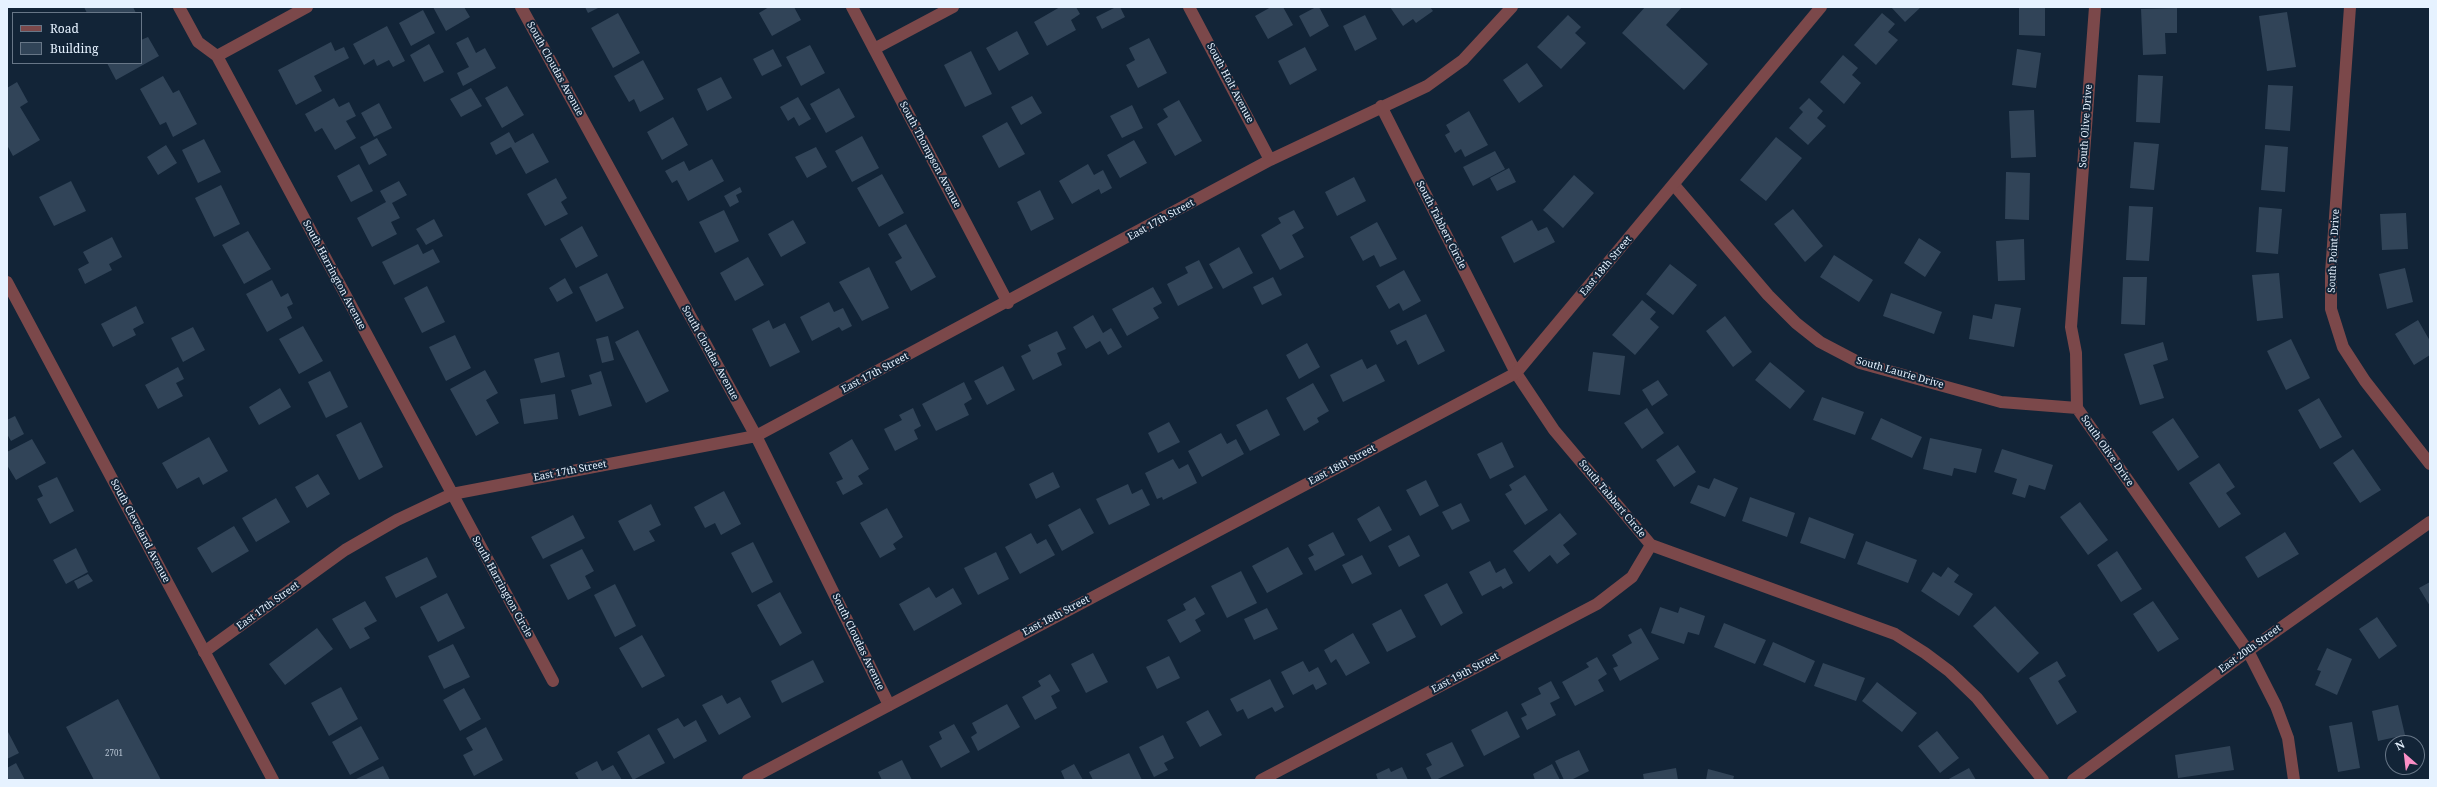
<!DOCTYPE html>
<html>
<head>
<meta charset="utf-8">
<style>
  body { margin:0 }
  #map { position:relative; width:2437px; height:787px; overflow:hidden; background:#122437; font-family:"Noto Serif",serif }
  canvas { display:block }
  .frame { position:absolute; inset:0; border:8px solid #e6f2ff; pointer-events:none }
  .legend { position:absolute; left:12px; top:12px; width:130px; height:52px; box-sizing:border-box; background:#122437; border:1px solid #677687; margin:0; padding:5px 7px; list-style:none; font-size:12px; color:#e6f2ff }
  .legend li { display:flex; align-items:center; gap:8px; height:20px }
  .legend b { width:20px; border:1px solid #677687 }
  .north { position:absolute; left:2385px; top:735px; width:40px; height:40px; box-sizing:border-box; background:#122437; border:1px solid #677687; border-radius:50%; rotate:332deg; font-size:11px; font-weight:700; line-height:16px; text-align:center; color:#e6f2ff }
  .north::after { content:''; display:block; margin:auto; width:14px; height:18px; background:#fb8fc6; clip-path:polygon(50% 0,100% 100%,50% 72%,0 100%) }
</style>
</head>
<body>
<div id="map">
<canvas width="2437" height="787"></canvas>
<div class="frame"></div>
<ul class="legend">
<li><b style="height:5px;background:#7b484a"></b>Road</li>
<li><b style="height:11px;background:#314458"></b>Building</li>
</ul>
<div class="north">N</div>
</div>
<script>
const context = document.querySelector('canvas').getContext('2d');
context.lineJoin = 'round';
function paint(path, color) { context.fillStyle = color; context.fill(path, 'evenodd'); }
const poly = rows => new Path2D(rows.map(r => 'M' + r).join(''));
function trace(path, color, width, dash) { context.strokeStyle = color; context.lineWidth = width; context.lineCap = dash ? 'butt' : 'round'; context.setLineDash(dash || []); context.stroke(path); }
function label(font, color, halo, rows, align = 'center') {
  context.font = font + ' "Noto Serif",serif'; context.lineWidth = 4; context.setLineDash([]); context.textBaseline = 'middle'; context.strokeStyle = halo; context.fillStyle = color; for (const [text, x, y, turn = 0] of rows) {
    context.save(); context.translate(x, y); context.rotate((+turn || 0) * Math.PI / 180); context.textAlign = isNaN(turn) ? turn : align; if (halo) context.strokeText(text, 0, 0); context.fillText(text, 0, 0); context.restore();
  }
}
const building = poly([
  [84,7,133,7,136,13,87,13],
  [433,7,464,7,470,17,446,31],
  [585,7,600,7,588,13],
  [769,7,794,7,801,20,772,36,759,13],
  [1060,7,1076,7,1080,14,1071,20,1076,30,1047,46,1034,22],
  [1116,7,1120,7,1125,17,1102,29,1096,17],
  [1271,7,1283,7,1293,25,1268,39,1255,16],
  [1316,7,1319,7,1329,26,1310,37,1299,16],
  [1390,7,1430,7,1433,11,1416,23,1413,19,1403,26],
  [1645,7,1682,7,1666,25,1708,64,1684,90,1622,33],
  [1891,7,1921,7,1905,22],
  [2019,7,2045,7,2045,36,2019,35],
  [2177,8,2177,33,2165,33,2166,54,2143,55,2141,9],
  [423,10,435,33,411,46,399,23],
  [2287,12,2296,67,2267,71,2259,16],
  [618,13,640,53,613,68,591,28],
  [1882,13,1895,24,1888,32,1898,40,1876,65,1854,45],
  [1365,15,1377,39,1355,51,1343,26],
  [1568,15,1581,27,1575,33,1586,43,1561,69,1537,47],
  [387,26,405,61,393,67,389,60,377,66,374,59,364,65,353,44],
  [1017,31,1029,54,999,71,986,48],
  [148,37,159,56,116,80,107,63,141,63,141,40],
  [468,37,476,53,485,48,496,68,463,86,457,73,469,67,456,43],
  [1149,38,1167,73,1138,88,1126,65,1135,60,1129,48],
  [331,42,335,51,344,47,349,58,314,76,322,91,296,105,278,70],
  [429,44,444,72,424,82,410,55],
  [810,45,825,73,801,86,786,57],
  [1305,47,1317,70,1290,85,1278,61],
  [773,49,782,66,762,76,753,59],
  [2017,49,2041,53,2036,88,2012,85],
  [971,51,992,94,965,107,944,65],
  [1843,55,1858,68,1852,75,1861,83,1844,104,1820,82],
  [643,60,664,99,640,112,634,99,629,102,614,76],
  [1527,63,1543,86,1519,103,1503,80],
  [2138,75,2163,76,2160,123,2136,122],
  [163,76,173,93,179,90,197,124,173,137,166,122,160,125,140,89],
  [721,77,732,98,707,111,697,89],
  [17,82,28,102,20,107,40,140,13,156,7,145,7,88],
  [2268,85,2293,86,2290,131,2265,129],
  [507,86,524,115,502,128,485,98],
  [471,88,482,106,461,117,450,99],
  [839,88,855,117,826,133,810,104],
  [1032,96,1042,113,1021,125,1011,107],
  [798,97,811,119,799,126,794,117,788,121,780,107],
  [334,98,339,107,349,102,356,116,346,121,356,138,335,150,322,128,315,132,305,114],
  [1809,98,1823,111,1817,118,1826,126,1808,145,1789,128,1803,112,1799,108],
  [1179,100,1202,141,1175,156,1157,124,1168,117,1163,109],
  [379,103,392,128,374,137,361,113],
  [1132,105,1143,128,1122,138,1110,116],
  [2034,110,2036,157,2011,158,2009,111],
  [1469,111,1488,145,1465,157,1461,149,1455,153,1445,135,1450,132,1446,125],
  [673,117,688,145,662,160,647,132],
  [1007,122,1025,154,999,168,982,136],
  [509,132,515,143,533,133,549,162,526,174,511,147,496,155,490,143],
  [862,136,879,168,852,182,835,151],
  [1776,137,1802,158,1766,201,1740,180],
  [377,138,387,155,369,165,360,147],
  [204,139,221,172,198,183,182,150],
  [1134,140,1147,163,1120,178,1107,155],
  [2134,142,2159,144,2154,190,2130,188],
  [166,145,177,163,158,175,147,157],
  [2265,145,2288,147,2285,192,2261,190],
  [816,147,827,167,807,178,795,157],
  [1495,151,1505,169,1473,186,1463,167],
  [712,159,724,181,688,201,677,180,672,183,665,171,684,161,689,171],
  [359,164,373,191,351,202,337,176],
  [1088,164,1094,175,1103,170,1112,188,1101,194,1099,189,1072,204,1059,181],
  [1509,168,1516,182,1497,191,1490,178],
  [2006,172,2030,173,2029,220,2005,219],
  [882,174,904,213,879,227,857,188],
  [1574,175,1594,193,1563,228,1543,210],
  [1354,177,1366,201,1337,216,1325,192],
  [556,178,567,198,561,202,568,214,545,226,527,194],
  [71,181,86,211,54,226,39,197],
  [399,181,407,195,392,203,400,218,391,222,397,234,372,247,357,218,386,202,380,191],
  [221,185,240,224,214,237,195,198],
  [740,187,742,192,736,195,739,202,730,207,724,196],
  [1040,190,1054,219,1031,231,1017,202],
  [2129,206,2153,207,2149,261,2126,260],
  [2259,207,2282,209,2278,254,2256,252],
  [1793,209,1823,246,1805,262,1774,224],
  [724,210,739,241,715,253,699,222],
  [1294,210,1304,228,1292,235,1304,257,1280,270,1261,235,1281,223,1278,218],
  [2406,213,2408,249,2382,250,2380,214],
  [434,219,443,236,426,245,416,229],
  [793,220,806,243,781,257,768,234],
  [1532,220,1538,231,1547,227,1555,242,1514,263,1501,237],
  [1377,222,1397,259,1380,267,1374,255,1363,261,1350,237],
  [906,224,936,277,911,291,895,262,902,258,888,234],
  [582,226,598,256,576,268,560,239],
  [248,231,271,269,244,284,222,245],
  [112,237,122,257,109,264,112,270,85,284,78,269,89,263,83,252],
  [1919,238,1941,252,1925,277,1904,263],
  [2024,239,2025,280,1998,281,1996,241],
  [418,244,423,254,433,249,440,262,394,285,382,262],
  [1239,247,1253,273,1223,289,1209,264],
  [1834,255,1873,280,1859,302,1820,277],
  [748,257,764,285,735,301,720,273],
  [1199,260,1213,288,1178,306,1167,284,1188,273,1185,267],
  [1670,264,1697,285,1673,315,1646,294],
  [869,267,889,308,862,321,839,282],
  [2405,268,2413,302,2387,309,2379,274],
  [1404,270,1421,301,1403,311,1399,303,1389,309,1376,286],
  [607,273,624,308,596,322,579,287],
  [2279,273,2283,318,2257,321,2252,275],
  [1273,277,1282,295,1262,305,1253,287],
  [2123,277,2147,277,2145,325,2121,324],
  [565,278,573,293,557,302,549,288],
  [272,280,281,297,288,293,293,304,287,307,292,318,267,332,246,294],
  [427,286,445,322,422,333,404,298],
  [1153,287,1162,303,1153,308,1159,318,1127,336,1112,309],
  [1891,293,1942,312,1934,334,1883,316],
  [1642,300,1656,312,1650,319,1659,327,1635,355,1612,335],
  [829,302,834,312,843,308,852,326,842,331,839,327,812,341,800,317],
  [1995,304,2021,308,2014,347,1969,339,1973,315,1992,319],
  [136,306,144,323,133,329,136,335,113,347,101,324],
  [1426,314,1445,351,1418,365,1406,340,1397,345,1390,331],
  [1093,315,1103,333,1111,328,1122,347,1108,355,1100,341,1086,349,1073,327],
  [1725,316,1752,352,1733,367,1706,331],
  [769,320,773,329,785,323,800,352,770,367,752,329],
  [2418,320,2430,341,2430,355,2414,365,2395,334],
  [303,326,323,361,299,374,279,339],
  [193,327,205,350,183,362,171,338],
  [638,330,669,391,646,403,615,342],
  [1057,331,1066,349,1057,353,1062,365,1033,380,1021,356,1031,351,1028,345],
  [455,335,471,368,446,381,429,347],
  [608,336,614,360,602,363,596,339],
  [2291,339,2310,378,2286,390,2267,351],
  [2163,342,2168,360,2153,365,2164,398,2140,405,2124,354],
  [1307,343,1320,367,1299,379,1286,355],
  [559,352,565,377,541,383,534,359],
  [1593,352,1625,356,1620,395,1588,391],
  [1362,359,1367,369,1376,364,1385,381,1343,402,1330,375],
  [1770,362,1805,391,1790,409,1755,380],
  [1003,366,1015,390,987,405,974,381],
  [178,367,184,379,176,383,183,396,158,409,145,385],
  [485,370,498,393,486,400,499,423,476,436,450,389],
  [330,371,348,407,326,418,308,382],
  [601,371,612,406,579,416,571,390,592,384,589,375],
  [1658,380,1668,395,1652,406,1642,390],
  [964,382,972,399,964,404,969,415,936,431,922,404],
  [1313,383,1329,411,1317,418,1319,422,1304,431,1286,398],
  [280,388,291,407,259,425,249,407],
  [555,394,558,419,524,424,520,399],
  [1822,397,1864,412,1855,435,1813,420],
  [2319,398,2342,437,2320,449,2298,410],
  [913,408,921,426,914,430,918,439,895,451,884,429,902,420,899,415],
  [1647,408,1664,433,1642,449,1624,423],
  [1267,409,1280,435,1250,451,1236,425],
  [15,416,24,434,11,441,7,434,7,420],
  [1881,418,1922,437,1912,458,1871,439],
  [2173,418,2199,457,2178,471,2152,432],
  [361,422,383,467,359,480,336,435],
  [1169,422,1180,442,1158,453,1148,433],
  [1221,433,1227,444,1236,439,1244,454,1202,477,1188,451],
  [209,437,228,471,203,485,199,477,177,489,162,463],
  [1930,438,1982,449,1976,473,1954,468,1952,476,1923,469],
  [32,439,46,463,16,480,7,465,7,452],
  [852,439,869,469,858,476,863,484,843,495,836,482,843,479,829,453],
  [1502,442,1514,467,1490,479,1477,454],
  [1678,445,1696,472,1674,487,1656,460],
  [2002,449,2053,465,2045,490,2029,485,2025,498,2012,494,2017,479,1994,472],
  [2353,449,2381,490,2360,503,2333,463],
  [1173,459,1179,469,1188,464,1197,483,1163,500,1162,497,1157,499,1145,473],
  [2219,463,2235,487,2226,493,2241,514,2219,528,2189,483],
  [1053,472,1060,487,1036,499,1029,484],
  [318,474,330,494,307,508,295,487],
  [1525,475,1548,510,1525,525,1505,494,1512,490,1509,485],
  [57,477,74,511,50,524,37,499,43,496,38,486],
  [1714,478,1738,488,1725,517,1690,503,1698,485,1709,489],
  [1426,480,1439,506,1420,516,1406,490],
  [1128,484,1132,494,1142,489,1150,505,1109,525,1096,499],
  [724,491,741,524,721,535,715,523,705,528,694,507],
  [1750,497,1795,513,1787,537,1742,521],
  [276,498,290,522,256,542,242,518],
  [2080,502,2108,540,2088,555,2060,517],
  [1461,503,1470,521,1452,530,1442,512],
  [651,504,661,525,649,531,655,541,634,551,618,521],
  [1379,506,1392,530,1370,542,1357,519],
  [887,508,903,537,893,544,896,549,880,558,860,523],
  [1080,508,1094,533,1062,551,1048,525],
  [1560,513,1577,534,1563,545,1570,554,1557,564,1550,555,1529,572,1513,551],
  [573,515,585,538,543,559,531,537],
  [1809,517,1854,534,1845,559,1800,543],
  [234,526,249,551,212,573,197,548],
  [1333,532,1345,555,1315,571,1308,558,1314,555,1308,545],
  [2285,532,2299,554,2258,578,2245,557],
  [1031,533,1037,544,1046,539,1055,555,1020,574,1005,547],
  [1409,535,1420,556,1399,567,1388,546],
  [1866,541,1917,560,1908,583,1857,564],
  [753,542,773,582,752,593,731,553],
  [1288,547,1303,574,1267,593,1252,566],
  [76,548,88,572,66,584,53,560],
  [582,549,594,571,585,576,591,588,568,600,550,565],
  [2117,551,2142,589,2121,602,2097,565],
  [996,552,1009,579,978,595,964,568],
  [1362,555,1372,574,1352,584,1342,565],
  [427,557,437,577,396,598,385,577],
  [1490,561,1496,573,1505,568,1513,583,1503,589,1501,586,1482,596,1469,572],
  [1948,567,1959,575,1954,582,1973,594,1959,616,1921,591,1933,572,1941,577],
  [1241,571,1257,603,1227,618,1211,586],
  [88,574,93,581,78,589,74,581],
  [2430,582,2430,606,2419,588],
  [1447,583,1463,613,1441,626,1424,595],
  [615,584,636,626,615,637,594,595],
  [929,587,936,598,953,588,962,604,914,631,899,604],
  [780,592,802,633,780,646,757,605],
  [447,593,465,628,438,642,420,607],
  [1195,597,1205,614,1195,620,1201,631,1180,643,1167,620,1186,610,1183,604],
  [365,601,377,621,364,628,370,638,350,649,332,619],
  [2153,601,2179,639,2158,652,2133,614],
  [1995,606,2039,653,2018,673,1973,626],
  [1660,607,1678,613,1680,607,1705,616,1699,635,1688,632,1684,644,1651,633],
  [1267,608,1278,629,1254,640,1244,619],
  [1401,609,1416,637,1387,652,1372,624],
  [2377,617,2397,646,2379,659,2359,629],
  [1724,623,1766,640,1755,664,1714,647],
  [317,628,333,649,285,685,269,664],
  [1641,628,1659,659,1620,681,1613,668,1618,666,1612,655,1632,643,1628,635],
  [1353,633,1370,663,1346,676,1336,659,1331,663,1324,650],
  [642,635,665,676,642,688,619,648],
  [1773,642,1815,661,1805,683,1763,665],
  [453,644,470,677,444,689,428,656],
  [2327,648,2352,659,2337,695,2315,685,2321,671,2317,670],
  [1093,653,1108,682,1086,693,1071,664],
  [1169,656,1180,678,1157,689,1146,667],
  [1597,657,1607,674,1598,680,1604,691,1575,706,1562,682,1589,667,1586,663],
  [813,660,824,682,782,703,771,681],
  [1303,661,1309,672,1318,667,1327,684,1316,690,1313,684,1293,695,1281,672],
  [2057,661,2066,676,2058,681,2077,712,2057,725,2029,678],
  [1823,663,1865,678,1856,701,1814,686],
  [1050,674,1060,691,1051,696,1057,708,1035,720,1022,697,1041,686,1038,681],
  [1270,679,1284,707,1275,712,1272,707,1248,719,1243,709,1237,712,1230,699],
  [1551,681,1560,698,1550,703,1556,715,1527,730,1521,718,1527,715,1521,704,1541,694,1538,688],
  [1877,682,1917,713,1902,732,1862,701],
  [341,687,358,719,329,736,311,703],
  [464,688,481,719,460,731,443,700],
  [722,695,727,704,740,697,751,717,719,735,702,705],
  [118,699,161,780,94,780,66,727],
  [1007,704,1020,727,978,751,971,737,977,733,972,723],
  [2398,705,2405,735,2378,741,2372,711],
  [1208,710,1222,735,1200,747,1186,722],
  [1507,711,1520,737,1484,756,1471,730],
  [678,718,684,727,696,720,707,741,674,759,657,729],
  [2352,722,2360,768,2338,772,2329,726],
  [954,724,970,752,941,768,929,746,942,739,939,732],
  [361,726,379,759,350,775,332,742],
  [486,727,503,760,474,776,463,755,473,750,466,738],
  [7,730,19,753,7,759],
  [1937,731,1959,758,1940,773,1918,746],
  [649,734,665,763,633,780,617,752],
  [1163,735,1174,758,1164,763,1168,770,1154,777,1139,747],
  [1452,742,1464,766,1436,780,1432,780,1426,768,1432,765,1426,754],
  [2230,746,2234,770,2178,778,2175,755],
  [1579,750,1589,771,1571,780,1564,780,1555,761],
  [1129,753,1142,780,1093,780,1089,772],
  [902,760,912,780,882,780,878,772],
  [597,761,602,771,613,765,622,780,579,780,575,773],
  [16,763,25,780,7,780,7,768],
  [1074,764,1083,780,1065,780,1061,771],
  [1552,764,1560,780,1535,780,1533,774],
  [383,766,390,780,354,780],
  [1402,767,1408,780,1378,780,1376,774,1389,768,1391,772],
  [1676,768,1678,780,1644,780,1643,774],
  [1969,768,1976,780,1947,780],
  [1708,769,1734,776,1733,780,1706,780]
]);
const minor = poly([
  [179,7,198,42,217,56,553,681],
  [521,7,756,436,889,705],
  [852,7,1008,303],
  [1189,7,1270,160],
  [2095,7,2071,327,2076,353,2077,408,2248,651,2276,706,2288,738,2294,780],
  [2350,7,2331,273,2331,309,2343,347,2365,381,2430,464],
  [874,49,953,7],
  [217,56,307,7],
  [1381,106,1516,373,1554,430,1651,545,1895,634,1925,653,1949,671,1977,698,2043,780],
  [1674,185,1768,295,1796,323,1820,342,1860,363,2001,402,2077,408],
  [204,652,345,550,397,520,452,494,756,436,1270,160,1427,86,1463,60,1512,7],
  [1261,780,1597,604,1632,577,1651,545],
  [2073,780,2248,651,2430,522]
]);
const tertiary = poly([
  [7,282,273,780],
  [748,780,1516,373,1821,7]
]);
const numberNames = [
  ["2701",114,754]
];
const streetNames = [
  ["South Cloudas Avenue",555,69,61],
  ["South Holt Avenue",1230,83,62],
  ["South Olive Drive",2086,126,-86],
  ["South Thompson Avenue",930,155,62],
  ["East 17th Street",1161,220,-29],
  ["South Tabbert Circle",1441,225,63],
  ["South Point Drive",2334,251,-87],
  ["East 18th Street",1606,266,-50],
  ["South Harrington Avenue",334,275,62],
  ["South Cloudas Avenue",710,353,61],
  ["East 17th Street",875,373,-28],
  ["South Laurie Drive",1900,373,16],
  ["South Olive Drive",2107,451,55],
  ["East 18th Street",1342,465,-28],
  ["East 17th Street",570,471,-11],
  ["South Tabbert Circle",1612,499,50],
  ["South Cleveland Avenue",140,531,62],
  ["South Harrington Circle",502,587,61],
  ["East 17th Street",268,606,-36],
  ["East 18th Street",1056,616,-28],
  ["South Cloudas Avenue",858,642,64],
  ["East 20th Street",2250,649,-36],
  ["East 19th Street",1465,673,-28]
];
paint(building, '#314458');
trace(minor, '#7b484a', 12);
trace(tertiary, '#7b484a', 12);
label('8px', '#b9c6d5', null, numberNames);
label('10px', '#e6f2ff', '#122437', streetNames);
</script>
</body>
</html>
